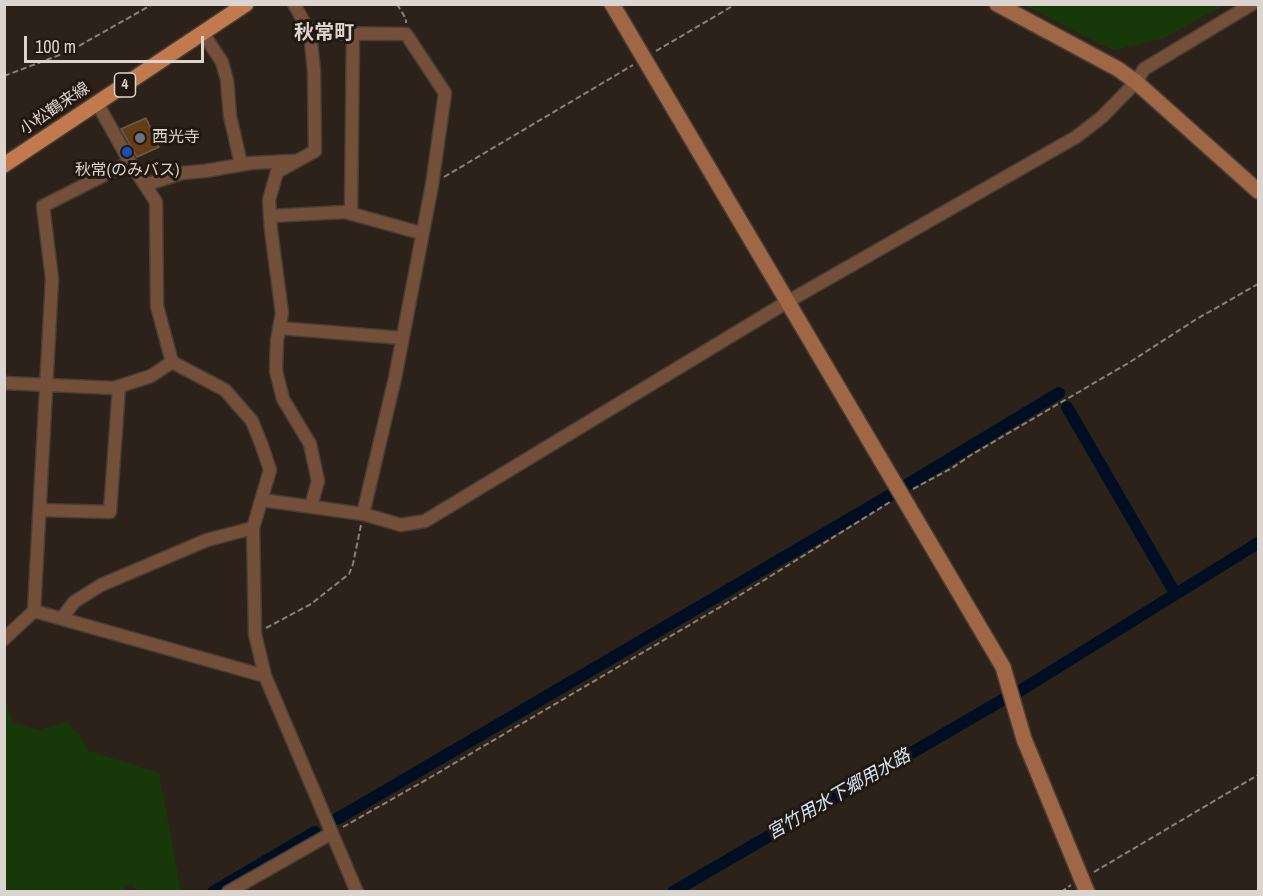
<!DOCTYPE html>
<html>
<head>
<meta charset="utf-8">
<style>
  body { margin:0 }
  #map { position:relative; width:1263px; height:896px; overflow:hidden; background:#2c2219; font-family:"Archivo Narrow",sans-serif }
  canvas { display:block }
  .frame { position:absolute; inset:0; border:6px solid #dbd4cf; pointer-events:none }
  .scale { position:absolute; left:24px; top:36px; width:180px; height:27px; box-sizing:border-box; border:3px solid #dbd4cf; border-top:0; padding-left:8px; font-size:18px; line-height:21px; white-space:nowrap; color:#dbd4cf; -webkit-text-stroke:4px #221810; paint-order:stroke }
</style>
</head>
<body>
<div id="map">
<canvas width="1263" height="896"></canvas>
<div class="frame"></div>
<div class="scale">100 m</div>
</div>
<script>
const context = document.querySelector('canvas').getContext('2d');
context.lineJoin = 'round';
function paint(path, color) { context.fillStyle = color; context.fill(path, 'evenodd'); }
const poly = rows => new Path2D(rows.map(r => 'M' + r).join(''));
function trace(path, color, width, dash) { context.strokeStyle = color; context.lineWidth = width; context.lineCap = dash ? 'butt' : 'round'; context.setLineDash(dash || []); context.stroke(path); }
function label(font, color, halo, rows, align = 'center') {
  context.font = font + ' "Archivo Narrow","Noto Sans JP",sans-serif'; context.lineWidth = 6; context.setLineDash([]); context.textBaseline = 'middle'; context.strokeStyle = halo; context.fillStyle = color; for (const [text, x, y, turn = 0] of rows) {
    context.save(); context.translate(x, y); context.rotate((+turn || 0) * Math.PI / 180); context.textAlign = isNaN(turn) ? turn : align; if (halo) context.strokeText(text, 0, 0); context.fillText(text, 0, 0); context.restore();
  }
}
const green = poly([
  [1024,5,1225,5,1162,39,1113,50],
  [5,698,13,723,40,730,67,722,79,734,89,751,159,773,181,891,138,891,132,884,124,888,126,891,5,891]
]);
const canal = poly([
  [1067,407,1175,593],
  [905,486,1059,393],
  [1018,692,1258,543],
  [337,819,892,494],
  [213,892,315,832],
  [673,892,1004,699]
]);
const building = poly([
  [146,118,159,147,137,157,121,129,146,118]
]);
const path = poly([
  [397,4,406,19,406,23],
  [656,51,736,4],
  [4,76,70,51,153,4],
  [444,177,633,65],
  [913,489,952,468,971,455,1130,362,1195,320,1258,284],
  [266,628,311,604,349,574,353,564,361,525],
  [343,827,431,777,732,600,890,502],
  [1094,872,1258,775],
  [1061,892,1071,885]
]);
const street = poly([
  [294,4,310,33,314,71,315,151,277,172,269,200,271,230,282,313,277,340,276,371,283,399,310,444,318,481,311,506],
  [203,33,222,62,227,80,230,116,241,164],
  [310,33,406,34,445,93,432,185,395,378,363,514],
  [97,103,130,162,156,202,157,306,172,362,225,390,252,421,262,446,270,470,253,528,255,634,265,676,357,892],
  [145,185,182,173,205,171,251,163,293,161],
  [351,214,353,33],
  [270,216,345,212,421,233],
  [279,328,402,338],
  [4,383,114,388,151,376,172,362],
  [262,500,363,514,401,525,425,521,787,302,1076,137,1102,117,1136,82,1144,69,1252,4],
  [40,510,110,512,119,387],
  [34,611,265,676],
  [62,618,74,602,101,585,207,540,253,528],
  [4,639,34,611,52,279,43,206,130,162],
  [228,892,332,833]
]);
const secondary = poly([
  [612,4,1003,667,1024,739,1087,892],
  [997,4,1118,69,1136,82,1258,191]
]);
const primary = poly([
  [4,165,246,4]
]);
const markers = [
  [140,138,6,"#6b7280"],
  [127,152,6,"#1a4fb4"]
];
const shields = [
  [125,85,21]
];
const shieldNames = [
  ["4",125,85]
];
const streetNames = [
  ["小松鶴来線",55,109,-34]
];
const poiNames = [
  ["西光寺",152,138],
  ["秋常(のみバス)",127,171,"center"]
];
const waterNames = [
  ["宮竹用水下郷用水路",839,795,-30]
];
const quarterNames = [
  ["秋常町",324,34]
];
paint(green, '#173808');
trace(canal, '#000e22', 12);
paint(building, '#663d16');
trace(building, '#695d53', 1.5);
trace(street, '#483e36', 15);
trace(secondary, '#483e36', 18);
trace(primary, '#483e36', 18);
trace(path, '#89817a', 2, [6, 3]);
trace(street, '#74503b', 12);
trace(secondary, '#a06746', 15);
trace(primary, '#c2794d', 15);
for (const [x, y, r, color] of markers) { const dot = new Path2D(); dot.arc(x, y, r, 0, 2 * Math.PI); context.fillStyle = color; context.fill(dot); trace(dot, '#221810', 2); }
for (const [x, y, w] of shields) { const box = new Path2D(); box.roundRect(x - w / 2, y - 12, w, 24, 4.5); context.fillStyle = '#221810'; context.fill(box); trace(box, '#dbd4cf', 1.5); }
label('bold 15px', '#dbd4cf', null, shieldNames);
label('16px', '#dbd4cf', '#221810', streetNames);
label('16px', '#dbd4cf', '#221810', poiNames, 'left');
label('italic 18px', '#d1e3f5', '#221810', waterNames);
label('bold 20px', '#dbd4cf', '#221810', quarterNames);
</script>
</body>
</html>
